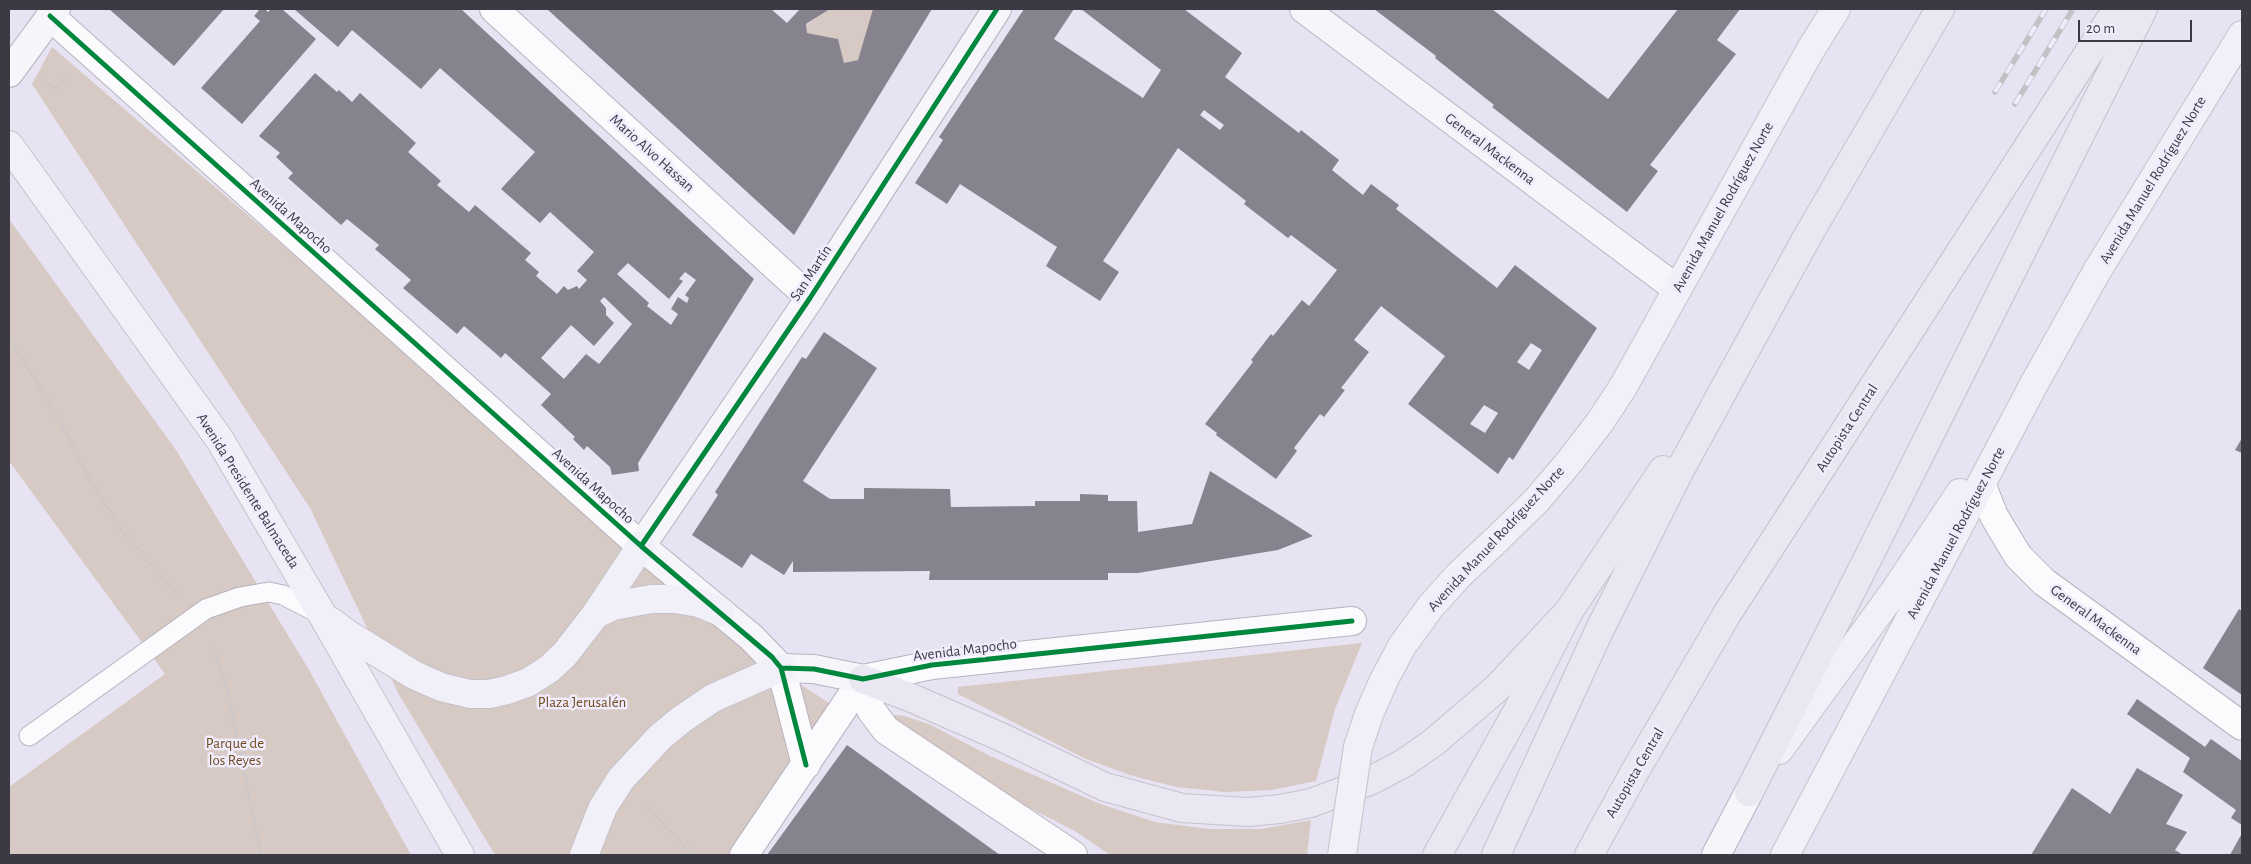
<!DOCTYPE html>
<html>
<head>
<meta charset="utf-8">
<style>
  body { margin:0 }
  #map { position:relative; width:2251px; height:864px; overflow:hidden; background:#e7e3f2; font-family:"Alegreya Sans",sans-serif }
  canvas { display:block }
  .frame { position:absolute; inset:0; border:10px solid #3c3944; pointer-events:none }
  .scale { position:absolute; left:2078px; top:20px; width:114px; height:22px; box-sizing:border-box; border:2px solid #3c3944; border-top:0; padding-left:6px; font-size:15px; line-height:18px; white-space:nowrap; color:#3c3944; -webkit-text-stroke:4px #f0ecfd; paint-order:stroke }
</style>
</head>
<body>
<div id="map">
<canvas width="2251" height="864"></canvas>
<div class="frame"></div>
<div class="scale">20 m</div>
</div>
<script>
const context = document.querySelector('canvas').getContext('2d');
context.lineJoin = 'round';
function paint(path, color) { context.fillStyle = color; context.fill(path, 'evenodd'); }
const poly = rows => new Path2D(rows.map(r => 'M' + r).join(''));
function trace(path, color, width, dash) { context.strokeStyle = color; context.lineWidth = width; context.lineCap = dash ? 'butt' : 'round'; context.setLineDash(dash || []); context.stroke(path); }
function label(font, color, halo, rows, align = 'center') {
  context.font = font + ' "Alegreya Sans",sans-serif'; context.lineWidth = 5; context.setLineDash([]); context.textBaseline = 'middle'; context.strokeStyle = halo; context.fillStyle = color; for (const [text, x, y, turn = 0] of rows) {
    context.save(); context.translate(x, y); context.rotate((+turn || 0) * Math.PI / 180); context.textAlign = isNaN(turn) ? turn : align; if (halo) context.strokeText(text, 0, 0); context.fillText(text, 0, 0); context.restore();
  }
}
const green = poly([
  [830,9,874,9,858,60,844,63,838,39,807,33,806,25],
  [52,47,775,668,843,712,739,855,495,855,398,693,310,508,32,84],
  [9,219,176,450,309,670,411,855,9,855,9,787,165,674,9,461],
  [1362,643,1335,709,1316,781,1272,790,1225,792,1176,787,1130,775,1086,759,958,694,958,687],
  [884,714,904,716,929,724,990,756,1100,804,1155,822,1209,829,1261,829,1311,820,1307,855,1110,855,1075,831,996,791]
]);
const building = poly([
  [109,9,224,9,174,66],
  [260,9,265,9,268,12,271,9,282,9,316,39,242,124,201,88,260,21,254,16],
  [294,9,461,9,754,279,638,463,639,471,612,475,610,467,587,446,584,450,573,439,575,437,541,405,551,394,505,353,501,358,464,326,457,334,403,288,411,280,375,249,379,245,347,219,341,225,288,178,293,173,276,157,280,153,259,136,315,73,337,92,339,90,352,102,360,93,416,143,408,152,441,181,437,185,469,212,475,205,531,253,525,260,539,272,536,276,557,294,564,286,568,290,577,286,579,289,587,280,577,271,594,252,550,212,540,223,501,189,535,152,440,68,421,89,352,30,338,47],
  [628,263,669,299,683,281,679,279,685,272,696,280,685,295,689,298,687,303,678,297,671,309,678,314,671,325,647,306,649,303,617,274],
  [604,297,632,324,599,364,586,354,564,379,541,358,571,325,594,346,614,323,606,315,606,308,600,301],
  [547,9,771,9,787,23,800,9,830,9,806,24,807,33,838,39,844,63,858,60,873,9,932,9,794,235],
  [1024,9,1074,9,1054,39,1143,98,1161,70,1081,9,1184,9,1242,53,1225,77,1299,133,1301,130,1339,160,1332,170,1363,195,1371,184,1399,205,1396,209,1497,288,1515,265,1597,328,1513,460,1509,457,1498,474,1408,404,1445,356,1381,306,1354,340,1369,352,1341,388,1345,390,1324,417,1320,414,1294,448,1297,451,1276,479,1216,435,1217,433,1205,424,1253,362,1251,360,1271,334,1273,336,1302,300,1309,306,1337,270,1291,235,1288,238,1244,204,1246,201,1178,148,1103,261,1119,272,1100,301,1046,266,1057,247,960,184,947,204,915,183,943,140,939,137],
  [1204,110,1224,125,1220,130,1200,115],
  [1531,343,1542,350,1529,370,1517,362],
  [1484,405,1498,413,1485,433,1470,424],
  [1374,9,1492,9,1608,99,1678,9,1740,9,1717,40,1736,54,1650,165,1658,171,1627,212,1492,107,1494,105,1435,58,1436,56],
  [824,332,877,368,803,481,830,499,864,499,864,488,950,489,951,507,1035,506,1035,501,1080,501,1080,494,1108,495,1108,501,1137,501,1138,532,1192,524,1210,471,1313,536,1278,550,1138,573,1108,573,1108,580,929,580,930,571,793,572,793,561,784,575,751,554,742,568,692,535,718,495,715,492,802,357,806,359],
  [2242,438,2242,453,2235,450],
  [2239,609,2242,611,2242,695,2203,668],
  [2137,699,2205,747,2211,739,2242,761,2242,825,2231,818,2236,810,2183,772,2190,758,2127,714],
  [847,745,1000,855,767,855],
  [2137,768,2183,795,2166,824,2187,832,2175,850,2183,855,2031,855,2072,788,2110,814],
  [2242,833,2242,855,2230,855]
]);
const path = poly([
  [45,81,55,89,67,76],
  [9,339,39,386,62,425,90,480,122,531,177,594],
  [210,642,227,689,261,855],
  [645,805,693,855]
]);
const lane = poly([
  [29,736,206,609,240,597,269,592,283,595,322,615]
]);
const street = poly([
  [494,9,810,298],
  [50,16,641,546],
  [1982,486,1994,516,2018,556,2044,582,2242,726],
  [781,668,806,765],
  [863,679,932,665,1352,621],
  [863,679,871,710,886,730,1073,855],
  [744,855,863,679]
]);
const secondary = poly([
  [1304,9,1677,289],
  [9,73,56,9],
  [863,679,814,669,781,668,751,637,641,546,810,298,997,9],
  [1716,855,1749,792]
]);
const primary = poly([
  [9,145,220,440,323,616,460,855],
  [1493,543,1537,500,1570,461,1600,422,1623,387,1811,49,1836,9],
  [596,614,613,606,651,599,675,599,699,603,721,612],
  [330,621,349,635,414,675,441,687,470,694,489,694,507,690,529,682,549,669,565,654,596,614,641,546],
  [1779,750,1894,592,1960,493],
  [584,855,603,807,621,779,660,737,682,719,713,698,781,668],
  [1785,855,2034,384,2097,271,2242,35]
]);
const highway = poly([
  [863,679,914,699,1001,737,1105,787,1182,808,1248,812,1280,809,1311,803,1372,780,1404,763,1434,742,1496,689,1569,611],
  [1749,792,1870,554,2143,9],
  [1437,855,1518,710,1569,611,1663,470],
  [1496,855,1599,631,1680,470,1806,239,1940,9],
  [1589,855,1634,773,1727,614,2117,9]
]);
const rail = poly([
  [1995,92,2046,9],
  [2015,104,2073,9]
]);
const primaryBridge = poly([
  [1342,855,1358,747,1369,714,1384,680,1402,646,1431,606,1459,575,1493,543]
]);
const cycleway = poly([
  [50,16,641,546,772,657,781,668,806,765],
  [641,546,810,298,997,9],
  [781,668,814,669,863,679,932,665,1352,621]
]);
const streetNames = [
  ["General Mackenna",1490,149,37],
  ["Mario Alvo Hassan",652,153,42],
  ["Avenida Manuel Rodríguez Norte",2153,180,-59],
  ["Avenida Manuel Rodríguez Norte",1723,207,-61],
  ["Avenida Mapocho",291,216,42],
  ["San Martín",811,273,-57],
  ["Autopista Central",1847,428,-57],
  ["Avenida Mapocho",593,486,42],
  ["Avenida Presidente Balmaceda",248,491,58],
  ["Avenida Manuel Rodríguez Norte",1956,533,-62],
  ["Avenida Manuel Rodríguez Norte",1496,539,-47],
  ["General Mackenna",2096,620,36],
  ["Avenida Mapocho",965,650,-7],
  ["Autopista Central",1635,773,-60]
];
const parkNames = [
  ["Plaza Jerusalén",582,702],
  ["Parque de",235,743],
  ["los Reyes",235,760]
];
paint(green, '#d7c9c3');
paint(building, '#86838e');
trace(lane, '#b6b3bf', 21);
trace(street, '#b6b3bf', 30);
trace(secondary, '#b6b3bf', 30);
trace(primary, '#c4c2ca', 30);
trace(highway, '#c4c2ca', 30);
trace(path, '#c8c7cc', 3, [2.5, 2.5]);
trace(lane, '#fbfbfd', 19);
trace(street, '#fbfbfd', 28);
trace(secondary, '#f6f5fa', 28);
trace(primary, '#f1eff7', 28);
trace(highway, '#eae7f3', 28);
trace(rail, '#c2c2c5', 5.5);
trace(rail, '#f0ecfd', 4, [11]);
trace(primaryBridge, '#c4c2ca', 30, []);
trace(primaryBridge, '#f1eff7', 28);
trace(cycleway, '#00873e', 5);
label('15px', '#3c3944', '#f0ecfd', streetNames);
label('15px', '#714c1e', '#f0ecfd', parkNames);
</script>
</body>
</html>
